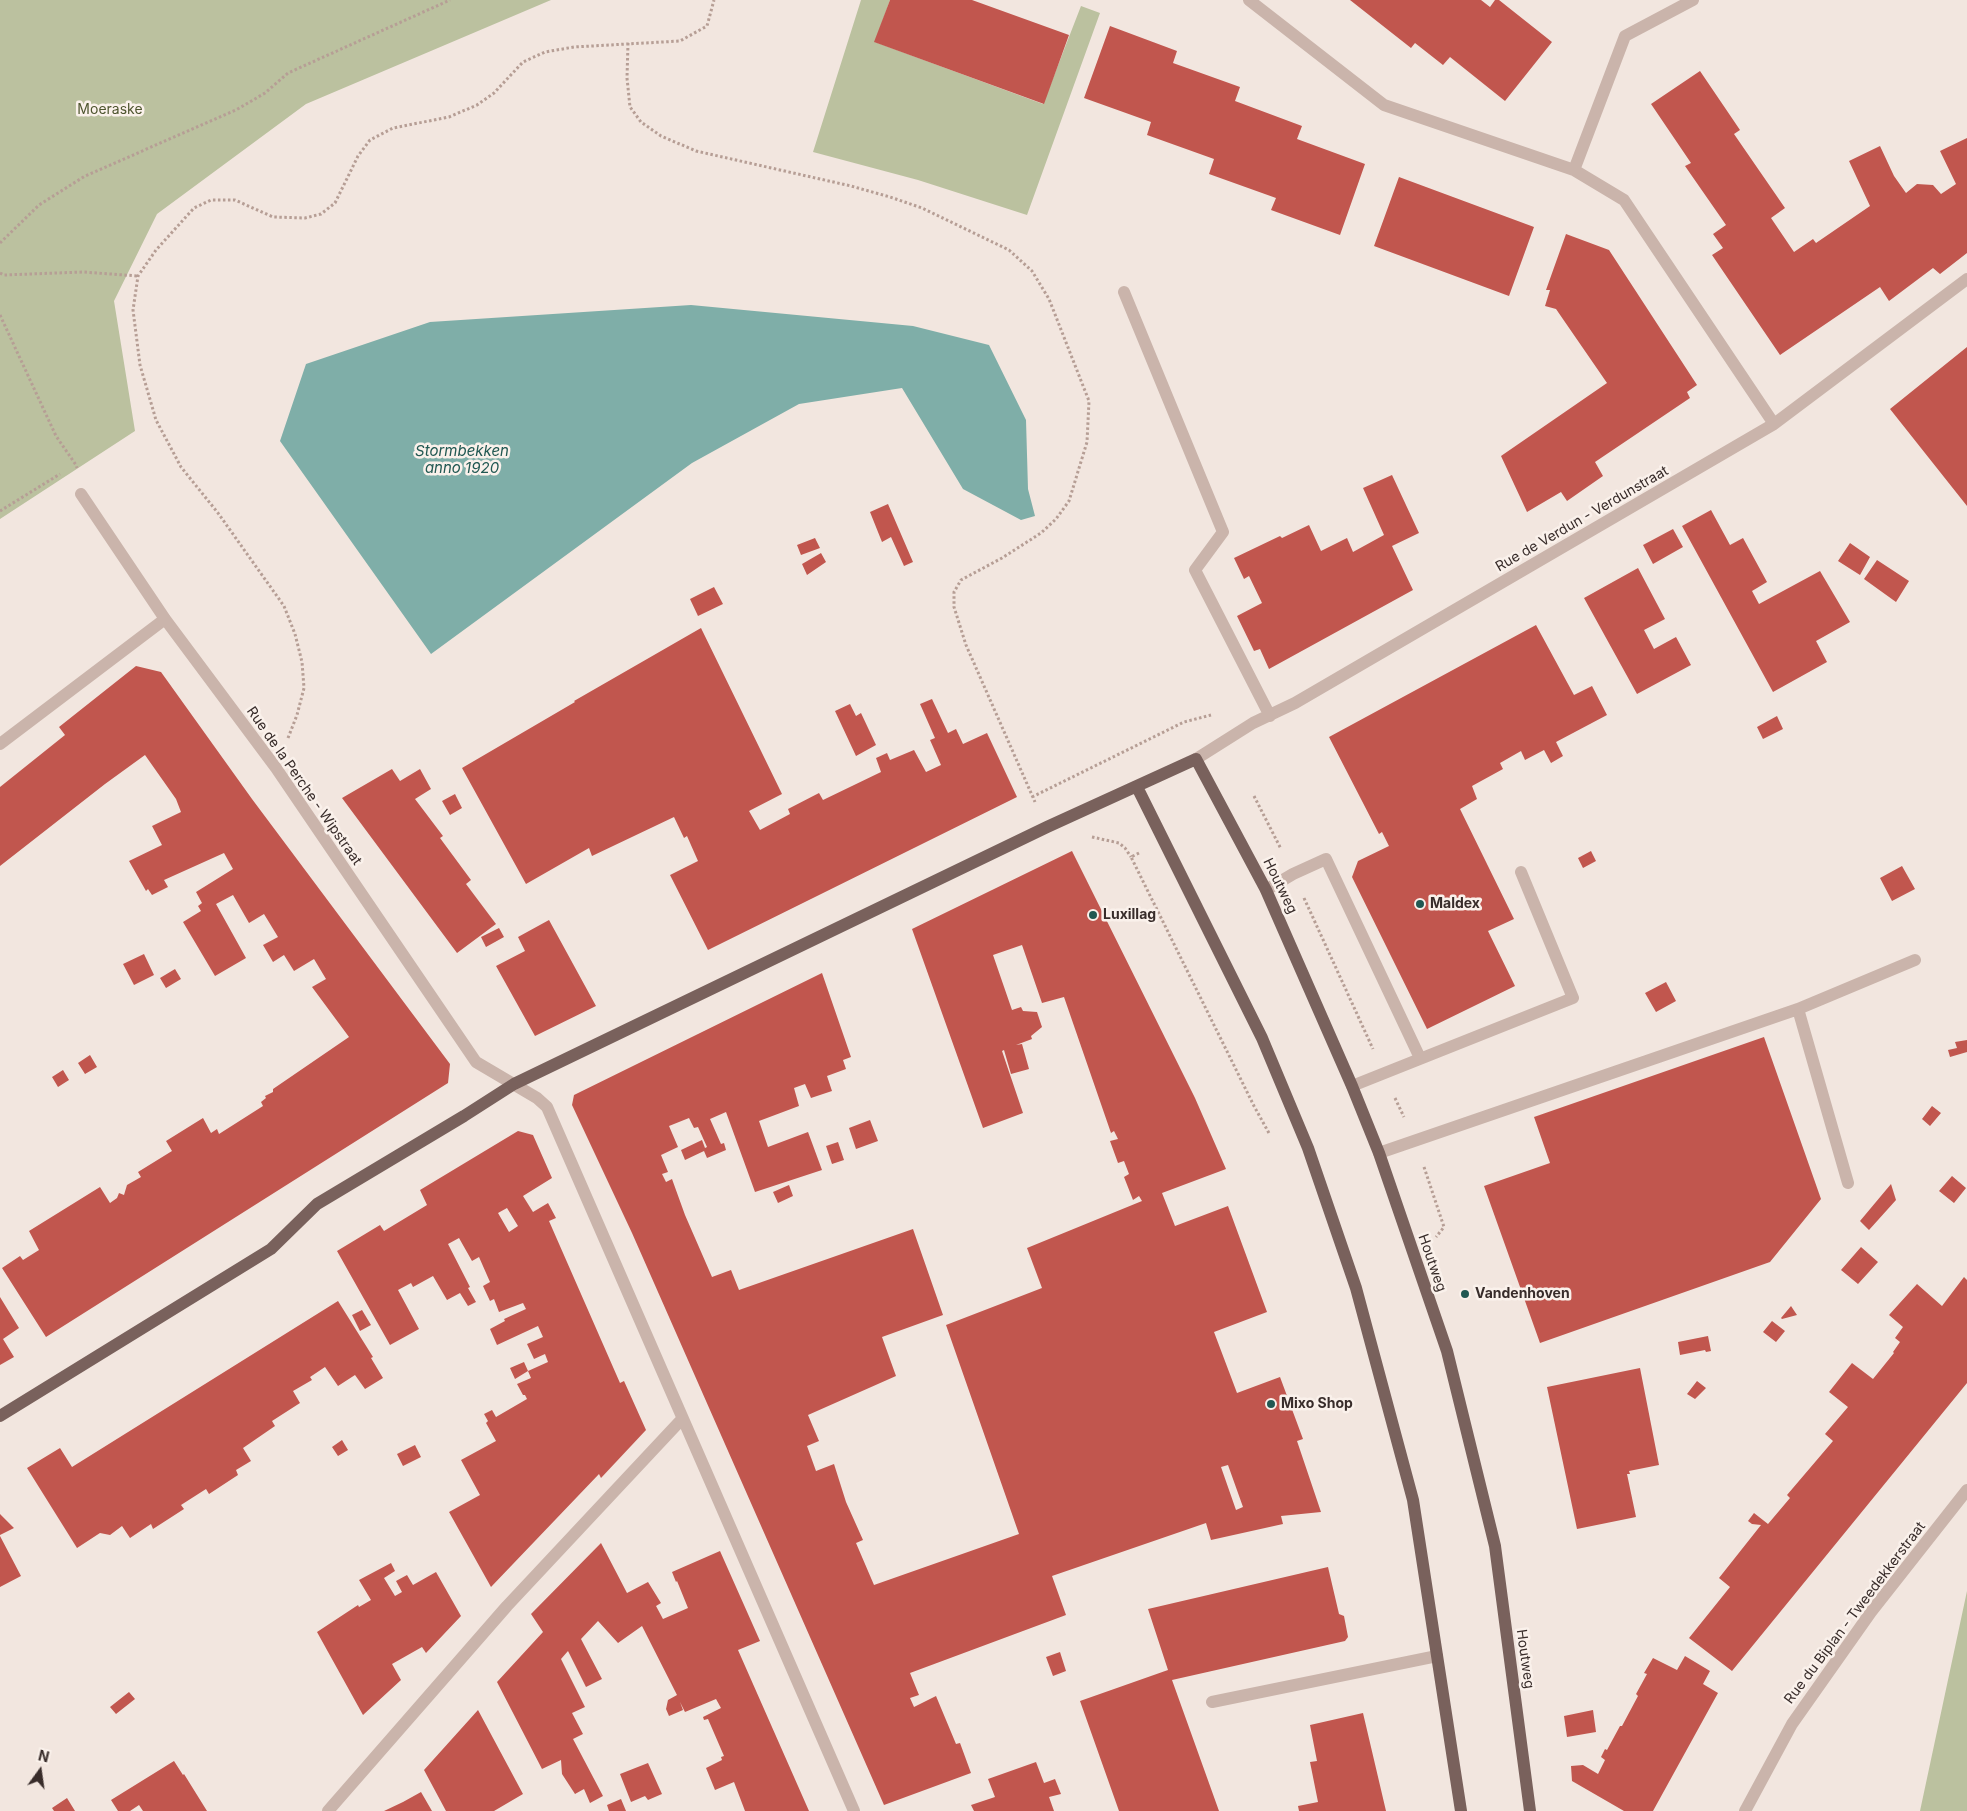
<!DOCTYPE html>
<html>
<head>
<meta charset="utf-8">
<style>
  body { margin:0 }
  #map { position:relative; width:1967px; height:1811px; overflow:hidden; background:#f2e6df; font-family:Inter,sans-serif }
  canvas { display:block }
  .north { position:absolute; left:15px; top:1746px; width:50px; height:50px; -webkit-text-stroke:4px #faf1eb; paint-order:stroke; rotate:14deg; font-size:14px; font-weight:700; line-height:20px; text-align:center; color:#382c2a }
  .north::after { content:''; display:block; margin:auto; width:18px; height:22px; background:#382c2a; clip-path:polygon(50% 0,100% 100%,50% 72%,0 100%) }
</style>
</head>
<body>
<div id="map">
<canvas width="1967" height="1811"></canvas>
<div class="north">N</div>
</div>
<script>
const context = document.querySelector('canvas').getContext('2d');
context.lineJoin = 'round';
function paint(path, color) { context.fillStyle = color; context.fill(path, 'evenodd'); }
const poly = rows => new Path2D(rows.map(r => 'M' + r).join(''));
function trace(path, color, width, dash) { context.strokeStyle = color; context.lineWidth = width; context.lineCap = dash ? 'butt' : 'round'; context.setLineDash(dash || []); context.stroke(path); }
function label(font, color, halo, rows, align = 'center') {
  context.font = font + ' Inter,sans-serif'; context.lineWidth = 5; context.setLineDash([]); context.textBaseline = 'middle'; context.strokeStyle = halo; context.fillStyle = color; for (const [text, x, y, turn = 0] of rows) {
    context.save(); context.translate(x, y); context.rotate((+turn || 0) * Math.PI / 180); context.textAlign = isNaN(turn) ? turn : align; if (halo) context.strokeText(text, 0, 0); context.fillText(text, 0, 0); context.restore();
  }
}
const green = poly([
  [0,0,551,0,306,104,157,214,114,301,135,431,0,519],
  [861,0,890,0,875,42,1043,104,1081,6,1100,13,1027,215,918,180,813,152],
  [1967,1591,1967,1811,1920,1811]
]);
const water = poly([
  [691,305,913,326,989,345,1026,420,1028,489,1035,516,1021,520,963,489,902,388,799,404,692,463,431,654,280,441,306,364,430,322]
]);
const building = poly([
  [890,0,972,0,1069,35,1044,104,874,42],
  [1350,0,1481,0,1490,7,1495,0,1499,0,1552,42,1505,101,1450,57,1443,65,1415,43,1411,48],
  [1110,26,1177,51,1173,63,1240,87,1235,101,1302,126,1297,139,1365,164,1340,235,1271,210,1276,198,1209,174,1214,159,1147,135,1151,122,1084,98],
  [1700,71,1740,130,1734,134,1785,208,1771,218,1794,252,1813,239,1816,243,1870,206,1849,161,1880,146,1894,176,1906,193,1917,184,1933,185,1941,194,1956,184,1940,151,1967,138,1967,253,1940,274,1933,268,1889,301,1880,287,1780,355,1712,255,1723,248,1713,234,1726,225,1685,166,1691,163,1651,104],
  [1399,177,1534,227,1509,296,1374,246],
  [1566,234,1609,250,1697,385,1687,392,1690,398,1595,462,1603,476,1567,501,1561,492,1527,512,1501,456,1607,383,1556,309,1545,306,1550,290,1546,290],
  [1967,347,1967,506,1890,409],
  [1392,475,1419,533,1392,546,1413,590,1269,669,1260,649,1254,651,1237,616,1262,603,1249,576,1244,579,1234,558,1280,536,1282,538,1309,525,1321,551,1347,538,1353,552,1384,535,1363,488],
  [888,504,913,562,904,566,891,537,882,542,870,512],
  [1711,510,1730,545,1743,538,1767,582,1752,591,1759,604,1820,571,1850,622,1816,641,1827,662,1773,692,1682,526],
  [1673,529,1683,547,1653,564,1643,545],
  [815,538,820,548,801,555,797,545],
  [1850,543,1870,557,1860,575,1838,561],
  [821,553,826,562,807,575,802,564],
  [1877,560,1909,581,1896,602,1864,579],
  [1638,568,1665,619,1644,630,1654,649,1676,637,1691,665,1637,694,1584,598],
  [714,587,723,604,698,616,690,599],
  [1536,625,1574,695,1592,686,1607,715,1556,742,1563,756,1551,763,1544,750,1525,760,1521,751,1500,763,1503,769,1472,786,1477,799,1460,809,1514,919,1488,931,1515,986,1427,1029,1352,877,1358,861,1389,846,1382,832,1379,834,1329,737],
  [701,628,782,794,749,811,760,830,790,814,788,809,819,793,823,800,881,772,876,758,887,753,890,760,914,750,926,772,941,765,930,740,935,738,920,704,932,699,948,733,956,729,963,744,987,733,1017,797,708,950,670,875,698,861,687,836,684,838,674,817,592,856,589,848,526,884,462,768,575,702,574,701],
  [136,666,161,672,252,799,450,1064,448,1083,46,1337,2,1268,20,1256,23,1260,39,1250,29,1231,100,1187,110,1203,117,1198,119,1193,124,1195,127,1185,141,1177,138,1172,172,1151,166,1141,203,1118,211,1133,217,1129,219,1134,263,1106,261,1102,266,1098,265,1096,273,1092,273,1089,349,1037,312,987,326,979,314,959,294,971,284,955,273,962,263,945,278,937,264,914,249,923,233,895,216,904,246,958,215,976,183,922,201,911,198,906,202,903,196,892,233,869,224,853,164,880,168,887,152,895,148,889,146,891,129,861,162,845,152,826,181,812,176,799,145,755,105,784,0,866,0,787,65,735,59,727],
  [850,704,856,716,861,713,876,745,856,756,835,711],
  [1777,716,1783,729,1763,739,1757,727],
  [392,769,400,781,420,769,431,789,415,799,443,836,440,838,471,880,466,884,496,924,457,953,342,798],
  [455,794,462,808,450,815,442,801],
  [1072,851,1195,1098,1226,1169,1162,1193,1175,1226,1228,1206,1267,1312,1214,1332,1237,1393,1280,1377,1303,1439,1297,1441,1321,1512,1281,1516,1283,1524,1211,1540,1206,1523,1052,1576,1066,1615,910,1673,919,1695,910,1698,914,1707,936,1696,956,1744,960,1743,971,1773,884,1805,632,1233,572,1105,574,1095,822,973,851,1057,843,1060,846,1069,827,1076,832,1091,811,1098,805,1084,794,1088,799,1106,759,1121,768,1147,808,1132,822,1170,755,1192,726,1112,710,1119,721,1144,724,1143,726,1150,707,1158,704,1151,685,1160,681,1150,702,1140,705,1148,707,1147,698,1127,694,1128,689,1118,669,1126,678,1147,661,1155,668,1172,662,1174,666,1182,672,1179,685,1215,712,1277,731,1270,739,1290,913,1229,943,1315,882,1337,896,1376,808,1415,819,1441,807,1446,816,1471,834,1464,846,1502,863,1540,856,1543,874,1585,1019,1534,946,1325,1042,1288,1027,1248,1142,1201,1139,1196,1133,1200,1124,1177,1129,1174,1124,1161,1118,1163,1110,1141,1118,1139,1114,1131,1111,1133,1064,997,1042,1003,1022,945,993,955,1012,1010,1021,1007,1023,1011,1037,1012,1042,1027,1031,1036,1032,1039,1016,1045,1022,1044,1029,1069,1011,1074,1004,1050,1002,1051,1023,1113,983,1128,912,929],
  [1228,1465,1243,1507,1236,1510,1221,1467],
  [1591,851,1596,861,1583,868,1578,858],
  [1902,866,1915,889,1892,901,1880,878],
  [549,920,596,1006,535,1036,496,966,525,951,518,937],
  [499,928,504,937,486,947,481,937],
  [144,954,154,975,134,985,123,964],
  [175,969,181,979,166,988,160,978],
  [1666,982,1676,1001,1656,1012,1645,993],
  [1764,1037,1821,1199,1770,1262,1540,1343,1484,1186,1550,1163,1534,1117],
  [1967,1040,1967,1052,1950,1057,1948,1050,1957,1048,1955,1042],
  [90,1055,97,1067,85,1074,78,1063],
  [63,1070,69,1080,58,1087,52,1077],
  [1932,1106,1941,1113,1930,1126,1922,1119],
  [870,1120,878,1141,856,1149,849,1128],
  [518,1131,533,1135,552,1178,523,1196,533,1212,548,1203,556,1218,549,1221,620,1383,624,1381,646,1430,601,1478,599,1474,491,1587,449,1512,480,1495,461,1460,496,1441,486,1423,488,1421,484,1414,492,1410,496,1417,527,1399,525,1395,523,1395,517,1384,531,1378,528,1371,548,1362,545,1354,534,1359,527,1344,543,1337,538,1326,497,1345,490,1329,505,1321,504,1319,526,1309,523,1303,499,1312,494,1299,490,1301,483,1286,490,1282,479,1257,472,1261,459,1238,448,1244,470,1287,468,1288,476,1302,468,1306,460,1293,447,1300,433,1276,413,1287,411,1283,398,1290,419,1329,390,1345,337,1251,380,1225,384,1231,427,1205,420,1190],
  [507,1208,518,1226,509,1232,498,1213],
  [838,1142,844,1160,832,1164,826,1146],
  [1952,1176,1966,1188,1954,1203,1939,1191],
  [1891,1184,1896,1200,1869,1230,1860,1221],
  [789,1185,793,1196,778,1203,773,1192],
  [1861,1247,1878,1262,1858,1284,1841,1270],
  [1964,1277,1967,1280,1967,1383,1732,1671,1689,1638,1730,1587,1719,1578,1761,1525,1752,1524,1748,1521,1754,1513,1768,1524,1790,1498,1787,1495,1833,1441,1825,1434,1848,1407,1829,1392,1852,1363,1873,1379,1894,1353,1893,1352,1900,1342,1895,1338,1903,1327,1889,1315,1917,1284,1942,1306],
  [0,1297,19,1328,3,1339,14,1357,0,1365],
  [338,1301,373,1357,371,1358,383,1378,365,1389,355,1375,338,1386,325,1367,310,1377,312,1380,293,1391,300,1403,272,1421,275,1426,243,1448,251,1461,236,1470,238,1475,209,1494,206,1489,181,1505,184,1509,153,1529,151,1524,130,1538,122,1526,110,1535,100,1533,77,1548,27,1468,60,1448,72,1467],
  [1791,1306,1797,1315,1782,1319,1781,1318],
  [362,1310,371,1325,360,1331,352,1315],
  [1772,1321,1785,1331,1776,1342,1763,1332],
  [1708,1336,1711,1351,1706,1352,1705,1350,1680,1355,1678,1342],
  [524,1362,528,1371,515,1379,510,1368],
  [1640,1368,1659,1465,1629,1471,1630,1474,1627,1474,1636,1517,1577,1529,1547,1387],
  [1697,1381,1706,1388,1695,1399,1687,1394],
  [342,1440,348,1450,338,1456,332,1447],
  [415,1445,421,1457,403,1466,397,1454],
  [0,1514,14,1528,0,1535],
  [0,1536,21,1576,0,1587],
  [601,1543,627,1593,648,1582,661,1603,656,1606,663,1619,688,1608,677,1581,676,1582,672,1572,720,1551,760,1641,738,1650,809,1811,745,1811,734,1782,715,1790,706,1768,722,1760,721,1757,724,1756,708,1719,704,1720,703,1717,721,1708,716,1699,685,1712,680,1702,683,1710,669,1716,666,1709,668,1700,677,1695,642,1626,618,1643,598,1621,581,1639,602,1679,586,1687,568,1651,561,1659,585,1707,572,1713,583,1734,573,1739,603,1796,590,1803,584,1789,575,1794,562,1774,561,1760,542,1769,497,1682,543,1632,531,1614],
  [391,1563,395,1571,384,1578,395,1596,402,1592,396,1581,407,1575,413,1585,436,1572,461,1616,426,1653,422,1647,392,1664,401,1680,363,1715,317,1632,358,1605,359,1607,371,1600,359,1580],
  [1328,1567,1339,1614,1344,1616,1348,1637,1345,1641,1172,1680,1219,1811,1119,1811,1080,1701,1168,1670,1148,1609],
  [1060,1652,1066,1671,1053,1676,1046,1657],
  [1685,1656,1710,1671,1703,1684,1718,1693,1653,1811,1624,1811,1572,1781,1571,1766,1583,1765,1598,1774,1605,1760,1601,1757,1605,1749,1607,1750,1620,1726,1622,1726,1638,1696,1636,1694,1647,1674,1644,1673,1653,1658,1677,1670],
  [129,1692,135,1699,116,1714,110,1707],
  [478,1710,523,1794,494,1811,446,1811,424,1770],
  [1593,1710,1596,1732,1567,1737,1564,1716],
  [1363,1713,1386,1811,1299,1811,1298,1806,1318,1802,1310,1762,1317,1761,1310,1725],
  [174,1761,183,1775,184,1774,207,1811,143,1811,139,1805,130,1811,118,1811,111,1800],
  [1036,1762,1044,1783,1055,1779,1061,1794,1049,1797,1054,1811,974,1811,971,1805,995,1797,988,1779],
  [648,1763,662,1794,648,1800,645,1796,631,1802,620,1774],
  [421,1792,432,1811,384,1811,403,1802],
  [67,1798,75,1811,54,1811,52,1808],
  [621,1799,626,1811,609,1811,607,1805]
]);
const path = poly([
  [628,43,627,78,630,107,641,122,661,136,696,151,851,186,890,197,922,208,1009,250,1032,271,1049,299,1089,401,1087,442,1069,501,1056,519,1041,533,1002,558,961,580,954,592,954,607,966,645,1035,802],
  [0,243,39,205,85,176,236,110,265,93,288,73,450,0],
  [0,273,4,275,83,272,138,276],
  [0,315,56,436,76,465,77,468],
  [0,511,60,474],
  [288,738,297,715,304,688,302,662,295,634,284,606,218,513,181,467,156,420,140,365,133,310,138,276,156,250,194,208,211,200,235,200,273,217,305,218,321,214,335,203,358,156,370,140,393,128,449,117,477,105,494,93,523,62,545,52,574,47,680,41,707,26,714,0],
  [1254,796,1281,849],
  [1032,797,1184,722,1211,715],
  [1092,837,1119,843,1125,848,1131,857],
  [1139,853,1131,857,1254,1106,1270,1135],
  [1304,898,1373,1049],
  [1395,1098,1404,1117],
  [1424,1167,1444,1227,1436,1237]
]);
const minor = poly([
  [1249,0,1384,105,1574,170,1624,200,1774,424],
  [1574,170,1625,36,1693,0],
  [1124,292,1223,532,1195,570,1270,716],
  [81,494,165,619,276,768,476,1062,537,1098,547,1107,854,1811],
  [0,744,165,619],
  [1196,759,1253,723,1295,703,1774,424,1967,279],
  [1266,890,1293,874,1326,859,1420,1058],
  [1798,1009,1848,1183],
  [1352,1086,1573,998,1521,872],
  [1379,1153,1798,1009,1915,960],
  [1212,1702,1437,1656],
  [328,1811,507,1606,682,1419],
  [1745,1811,1792,1724,1871,1612,1967,1490]
]);
const major = poly([
  [1137,787,1262,1038,1308,1148,1356,1288,1413,1500,1461,1811],
  [0,1416,271,1249,317,1204,464,1116,514,1084,1047,827,1196,759,1266,890,1352,1086,1379,1153,1447,1351,1495,1546,1530,1811]
]);
const markers = [
  [1420,904,5,"#215852"],
  [1093,915,5,"#215852"],
  [1465,1294,5,"#215852"],
  [1271,1404,5,"#215852"]
];
const parkNames = [
  ["Moeraske",110,110]
];
const streetNames = [
  ["Rue de Verdun - Verdunstraat",1582,519,-30],
  ["Rue de la Perche - Wipstraat",304,786,55],
  ["Houtweg",1280,886,64],
  ["Houtweg",1432,1263,71],
  ["Rue du Biplan - Tweedekkerstraat",1855,1613,-53],
  ["Houtweg",1525,1659,82]
];
const poiNames = [
  ["Maldex",1430,904],
  ["Luxillag",1103,915],
  ["Vandenhoven",1475,1294],
  ["Mixo Shop",1281,1404]
];
const waterNames = [
  ["Stormbekken",462,451],
  ["anno 1920",462,468]
];
paint(green, '#bbc19f');
paint(water, '#7faea8');
paint(building, '#c1564e');
trace(path, '#b69e95', 3, [2.5, 2.5]);
trace(minor, '#cab4ab', 12);
trace(major, '#79615c', 12);
for (const [x, y, r, color] of markers) { const dot = new Path2D(); dot.arc(x, y, r, 0, 2 * Math.PI); context.fillStyle = color; context.fill(dot); trace(dot, '#faf1eb', 2); }
label('14px', '#4e552f', '#faf1eb', parkNames);
label('14px', '#382c2a', '#faf1eb', streetNames);
label('bold 14px', '#382c2a', '#faf1eb', poiNames, 'left');
label('italic 15px', '#215852', '#faf1eb', waterNames);
</script>
</body>
</html>
